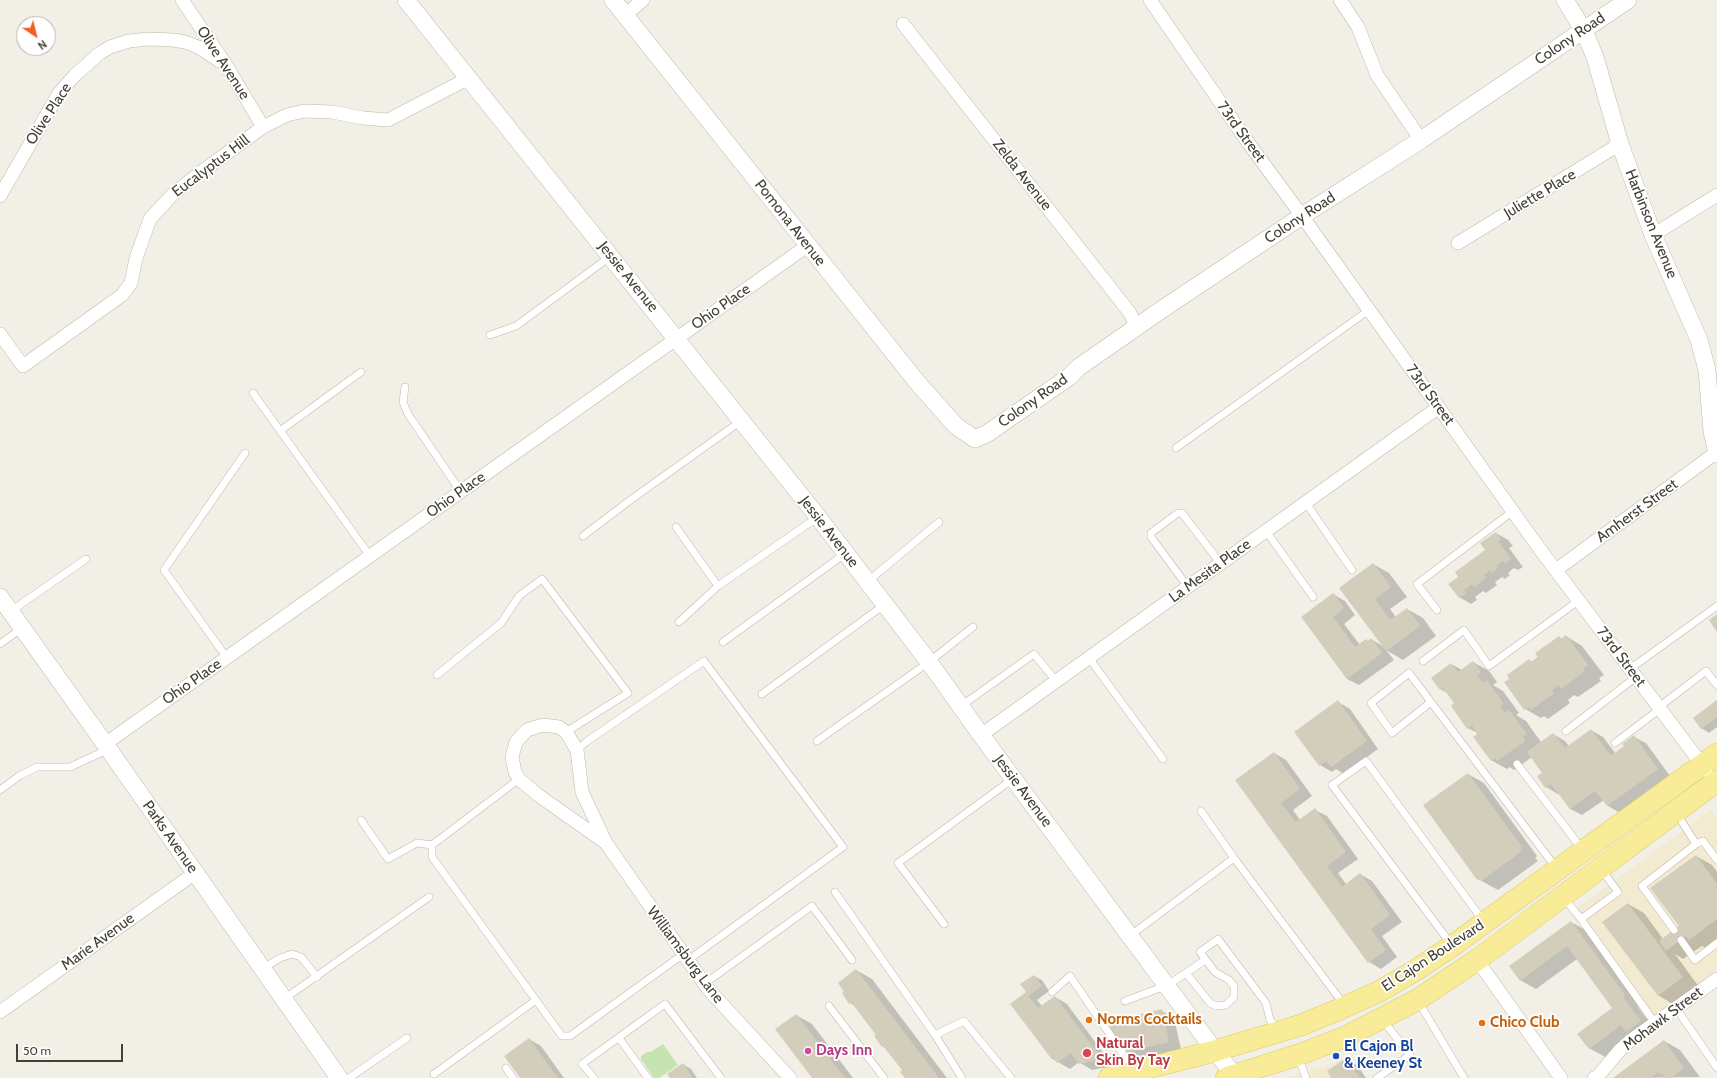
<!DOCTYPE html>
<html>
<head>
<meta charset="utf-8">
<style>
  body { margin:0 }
  #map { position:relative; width:1717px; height:1078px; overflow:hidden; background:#f2f0e6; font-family:Cabin,sans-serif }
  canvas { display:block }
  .north { position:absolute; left:16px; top:16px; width:40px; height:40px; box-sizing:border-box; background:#fff; border:1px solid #b4b3af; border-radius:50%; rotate:145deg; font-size:11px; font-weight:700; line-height:16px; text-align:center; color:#444136 }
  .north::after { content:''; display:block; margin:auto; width:14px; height:18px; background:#ee6021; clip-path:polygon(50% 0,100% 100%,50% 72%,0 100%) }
  .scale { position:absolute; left:16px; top:1044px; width:107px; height:18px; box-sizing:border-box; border:2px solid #444136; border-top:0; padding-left:5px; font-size:12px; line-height:14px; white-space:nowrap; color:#444136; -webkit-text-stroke:3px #fff; paint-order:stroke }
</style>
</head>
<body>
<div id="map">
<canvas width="1717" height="1078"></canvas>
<div class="north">N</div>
<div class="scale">50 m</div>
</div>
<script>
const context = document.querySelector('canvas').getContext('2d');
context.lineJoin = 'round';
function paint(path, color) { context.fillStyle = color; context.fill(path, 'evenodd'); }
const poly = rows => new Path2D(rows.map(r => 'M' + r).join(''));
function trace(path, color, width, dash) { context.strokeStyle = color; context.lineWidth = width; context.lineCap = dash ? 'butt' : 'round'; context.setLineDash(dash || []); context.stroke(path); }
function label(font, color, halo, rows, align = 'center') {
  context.font = font + ' Cabin,sans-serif'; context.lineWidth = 3.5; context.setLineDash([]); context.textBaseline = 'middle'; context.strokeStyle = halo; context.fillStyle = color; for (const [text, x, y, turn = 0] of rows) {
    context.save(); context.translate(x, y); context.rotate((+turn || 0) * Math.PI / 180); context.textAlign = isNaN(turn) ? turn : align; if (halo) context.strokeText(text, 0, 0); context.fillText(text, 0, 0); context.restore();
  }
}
const commercial = poly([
  [1711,810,1717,818,1717,970,1648,1020,1570,913],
  [1346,1058,1360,1078,1284,1078,1322,1067]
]);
const green = poly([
  [663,1044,678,1065,659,1078,654,1078,641,1059,641,1056,647,1052,651,1052]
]);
const shadow = poly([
  [1496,533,1508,540,1513,546,1509,548,1523,567,1518,570,1514,568,1508,573,1510,575,1505,579,1502,577,1495,582,1497,585,1486,593,1483,591,1475,597,1477,600,1471,604,1459,597,1459,577,1486,550],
  [1373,564,1389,573,1407,597,1390,609,1396,617,1407,609,1423,618,1436,636,1403,660,1386,650,1394,660,1359,685,1347,679,1302,617,1333,594,1345,601,1355,615,1344,624,1360,645,1371,639,1384,647,1341,588],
  [1566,636,1582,646,1604,675,1599,678,1601,681,1578,697,1574,695,1568,700,1570,703,1548,719,1544,716,1541,718,1525,709,1529,660,1532,662,1559,637,1562,639],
  [1473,662,1489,671,1497,682,1493,685,1503,691,1519,713,1516,715,1526,721,1541,742,1553,734,1565,741,1569,746,1591,730,1603,737,1616,754,1625,747,1634,737,1646,743,1670,776,1620,813,1608,806,1604,800,1582,815,1570,809,1559,793,1558,794,1546,787,1543,773,1532,757,1514,770,1510,767,1507,769,1491,760,1479,734,1468,728,1455,703,1449,694,1440,689,1451,664,1462,670],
  [1338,702,1350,709,1378,749,1344,774,1336,769,1332,772,1320,765,1296,732],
  [1717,702,1717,727,1709,733,1701,728],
  [1274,753,1286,760,1312,796,1293,810,1300,820,1315,810,1327,816,1358,859,1338,873,1346,884,1360,874,1372,881,1402,922,1382,936,1397,957,1381,969,1369,962,1236,780],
  [1468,774,1484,783,1537,856,1535,858,1538,861,1498,890,1478,879],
  [1696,856,1712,865,1717,872,1717,940,1706,948,1702,946,1683,959,1675,954,1699,987,1674,1005,1658,995,1628,904,1644,913,1663,939,1680,927],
  [1571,922,1587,931,1641,1005,1638,1007,1656,1031,1643,1041,1635,1036,1605,1057,1589,1048,1613,1008,1577,959,1536,989,1520,980],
  [856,970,872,979,947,1078,906,1078,903,1071,887,1049,882,1046,877,1035,855,1006,850,1003,843,994],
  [1034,976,1042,980,1049,991,1037,1000,1042,1006,1055,997,1067,1004,1113,1066,1092,1070,1079,1062,1070,1069,1051,1058,1012,1004,1027,993],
  [1162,1011,1174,1018,1181,1049,1139,1059,1126,1051,1125,1017,1127,1018],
  [796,1015,812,1024,853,1078,813,1078],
  [529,1039,541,1046,564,1078,521,1078],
  [1664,1041,1680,1050,1700,1077,1614,1078],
  [1346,1059,1358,1066,1366,1078,1333,1078],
  [683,1064,691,1069,697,1078,671,1078]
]);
const building = poly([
  [1496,532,1501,539,1498,541,1511,559,1505,564,1503,561,1496,566,1498,568,1492,573,1490,570,1484,575,1486,578,1474,587,1472,584,1464,590,1466,593,1459,598,1448,584,1458,577,1455,572,1485,550,1480,543],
  [1373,563,1391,587,1375,599,1390,620,1407,608,1420,626,1386,651,1339,588],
  [1333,593,1344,608,1333,617,1355,647,1366,639,1368,641,1371,638,1382,653,1347,679,1301,617],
  [1717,614,1717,632,1709,620],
  [1566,635,1588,665,1583,669,1585,671,1561,689,1559,685,1552,690,1554,693,1531,710,1529,707,1524,710,1504,682,1509,679,1507,675,1529,659,1531,662,1538,657,1535,653,1559,636,1561,639],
  [1473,661,1481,672,1477,675,1483,683,1487,680,1504,704,1500,706,1505,713,1509,710,1527,734,1523,737,1525,741,1497,761,1495,758,1491,761,1473,737,1477,734,1472,725,1467,729,1451,706,1454,703,1443,688,1440,690,1431,678,1451,663,1458,672],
  [1338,700,1367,741,1331,767,1326,761,1319,766,1294,732],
  [1717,700,1717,717,1701,729,1693,718],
  [1591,729,1611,756,1624,746,1622,744,1634,735,1658,769,1607,806,1595,791,1570,809,1551,784,1545,788,1537,776,1542,773,1527,752,1553,733,1565,748],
  [1274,752,1300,789,1281,803,1296,822,1315,808,1346,852,1327,866,1342,887,1360,873,1390,915,1371,929,1386,950,1368,963,1235,780],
  [1468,773,1522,847,1520,848,1522,851,1481,881,1479,878,1477,880,1423,805],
  [1696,855,1717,884,1717,919,1689,940,1686,936,1666,951,1659,941,1679,926,1650,888],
  [1628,903,1683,977,1658,996,1602,922],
  [1571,921,1625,995,1623,997,1641,1021,1626,1032,1621,1025,1589,1049,1577,1034,1612,1008,1567,946,1520,981,1509,966],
  [856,969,939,1078,905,1078,900,1072,902,1070,883,1046,882,1047,874,1036,876,1035,851,1002,849,1004,842,993,844,992,838,983],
  [1034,975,1042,986,1028,996,1038,1008,1055,996,1102,1059,1079,1064,1071,1053,1057,1063,1053,1057,1051,1058,1010,1004,1026,992,1020,984],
  [1162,1009,1169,1042,1126,1052,1108,1028,1125,1016,1126,1018],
  [796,1014,841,1073,846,1078,812,1078,775,1029],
  [529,1038,558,1078,520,1078,504,1056],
  [1664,1040,1684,1068,1671,1078,1666,1078,1662,1073,1660,1075,1658,1072,1651,1078,1613,1078],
  [1346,1058,1360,1078,1331,1078,1327,1071],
  [683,1063,693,1078,670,1078,667,1074]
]);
const service = poly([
  [490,335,516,326,611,256],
  [405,387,403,402,408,414,461,492],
  [253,393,370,556],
  [280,431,361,372],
  [1176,448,1369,310],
  [1306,503,1352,570],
  [676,527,718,586,818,517],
  [1266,531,1313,597],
  [583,536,629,501,741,421],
  [867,582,939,522],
  [1188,587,1151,537,1151,533,1178,513,1182,513,1221,564],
  [1437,610,1417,584,1513,511],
  [11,611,86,559],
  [679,622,718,586],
  [723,642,846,553],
  [0,644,22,628],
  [227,658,164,570,245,453],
  [1089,658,1163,759],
  [1423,661,1464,630,1489,666,1578,601],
  [1630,669,1717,606],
  [437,675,501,623,519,596,542,579,628,693,566,732],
  [762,694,884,605],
  [1431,702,1392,733,1371,703,1409,673,1557,869],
  [961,706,1034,654,1056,681],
  [1659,707,1706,671,1717,685],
  [1566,731,1636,677],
  [817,741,929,662,973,627],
  [1615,743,1660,709],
  [577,750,586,742,704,661,843,847,687,961],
  [1517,764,1582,849],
  [519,779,432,845,432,857,562,1036,570,1036,682,955],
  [0,790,19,776,37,767,70,767,109,749],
  [1201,811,1234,858,1345,1006],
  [361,820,388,859,417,843,432,845],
  [1696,844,1703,841,1717,860],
  [1601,869,1618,892,1581,919,1655,1023],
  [835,892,935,1035],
  [1564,898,1581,919],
  [944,924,898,863,1014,778],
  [1674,930,1642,886,1696,844,1677,814],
  [1131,935,1234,858],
  [1681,940,1695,960,1717,943],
  [1451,944,1332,785,1366,761,1484,922],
  [262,969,280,958,292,954,301,957,317,977],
  [1186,973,1205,960],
  [704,984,812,906,852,960],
  [1052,992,1070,976,1134,1070],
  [284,999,429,897],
  [1125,1001,1168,985,1186,973,1210,1003,1216,1006,1226,1005,1234,997,1234,986,1229,980,1215,972,1200,952,1218,939,1266,1003,1270,1020,1278,1030],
  [1418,1001,1464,1078],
  [829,1006,884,1078],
  [1676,1008,1717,1068],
  [619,1038,648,1078],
  [1298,1056,1306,1078],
  [506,1068,513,1078],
  [434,1074,536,1000],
  [349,1078,407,1038],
  [594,1078,582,1064,665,1004,721,1078],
  [962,1078,935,1035,964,1021,1011,1078],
  [1377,1078,1410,1055,1382,1019]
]);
const minor = poly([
  [182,0,226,65,263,127],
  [1150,0,1247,141,1302,216,1539,548,1706,770],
  [1340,0,1358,27,1377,75,1421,140],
  [625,15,643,0],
  [903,24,1130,313,1137,328],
  [0,196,59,93,75,75,100,53,110,47,129,41,149,39,173,40,185,42,198,47,226,65],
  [1653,235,1717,195],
  [1458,243,1620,144],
  [0,334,23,366,122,295,131,283,136,258,150,219,173,194,201,172,263,127,287,115,304,111,332,112,363,118,388,120,469,78],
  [1556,570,1717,452],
  [543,725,559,727,566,732,577,750,582,792,606,843,538,795,519,779,515,772,512,757,516,742,527,730,543,725],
  [981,735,1439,407],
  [105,744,807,246],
  [606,843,708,989,790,1078],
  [1477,960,1561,1078],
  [0,1012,195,873],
  [1594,1078,1598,1076,1620,1050,1630,1041,1717,979]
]);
const tertiary = poly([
  [406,0,818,517,929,662,981,735,1215,1051,1235,1076],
  [613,0,917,382,956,426,975,439,988,433,1011,417,1069,377,1079,367,1164,308,1302,216,1421,140,1628,0],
  [1565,0,1584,31,1595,57,1620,144,1653,235,1699,340,1707,370,1712,431,1717,454],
  [0,597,105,744,339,1078]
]);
const primary = poly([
  [1109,1078,1215,1051,1301,1025,1340,1009,1380,991,1416,970,1452,946,1717,754],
  [1226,1078,1301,1054,1345,1037,1417,1000,1477,960,1717,781]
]);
const markers = [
  [1089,1020,4,"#e8710a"],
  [1482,1023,4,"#e8710a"],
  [808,1051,4,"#d1479c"],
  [1087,1053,5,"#e0444e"],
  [1336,1056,4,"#1a4fb4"]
];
const streetNames = [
  ["Colony Road",1570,39,-34],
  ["Olive Avenue",223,63,57],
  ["Olive Place",49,114,-57],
  ["73rd Street",1241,132,54],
  ["Eucalyptus Hill",211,166,-37],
  ["Zelda Avenue",1022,175,52],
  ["Juliette Place",1540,194,-31],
  ["Colony Road",1300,218,-33],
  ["Pomona Avenue",790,223,52],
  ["Harbinson Avenue",1651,224,68],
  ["Jessie Avenue",628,277,51],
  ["Ohio Place",721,307,-35],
  ["73rd Street",1430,395,54],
  ["Colony Road",1033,401,-35],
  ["Ohio Place",456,495,-35],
  ["Amherst Street",1637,511,-36],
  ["Jessie Avenue",829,532,52],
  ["La Mesita Place",1210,571,-36],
  ["73rd Street",1621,657,53],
  ["Ohio Place",192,682,-35],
  ["Jessie Avenue",1023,791,53],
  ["Parks Avenue",170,837,55],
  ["Marie Avenue",98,942,-36],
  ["Williamsburg Lane",685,955,53],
  ["El Cajon Boulevard",1433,956,-33],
  ["Mohawk Street",1663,1019,-37]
];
const foodNames = [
  ["Norms Cocktails",1097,1020],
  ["Chico Club",1490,1023]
];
const healthNames = [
  ["Natural",1096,1044],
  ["Skin By Tay",1096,1061]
];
const transitNames = [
  ["El Cajon Bl",1344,1047],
  ["& Keeney St",1344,1064]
];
const hotelNames = [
  ["Days Inn",816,1051]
];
paint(commercial, '#f3ead2');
paint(green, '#c5e4b1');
paint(shadow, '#0003');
paint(building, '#d3cebc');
trace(service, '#bdb9a9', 8);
trace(minor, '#bdb9a9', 14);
trace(tertiary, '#bdb9a9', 18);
trace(primary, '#ddcc69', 22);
trace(service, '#fff', 7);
trace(minor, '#fff', 13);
trace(tertiary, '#fff', 17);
trace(primary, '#f9ec99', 21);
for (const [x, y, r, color] of markers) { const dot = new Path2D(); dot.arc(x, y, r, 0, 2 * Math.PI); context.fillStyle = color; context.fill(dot); trace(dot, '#fff', 1.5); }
label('15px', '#444136', '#fff', streetNames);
label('bold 15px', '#c56008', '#fff', foodNames, 'left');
label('bold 15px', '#be3a42', '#fff', healthNames, 'left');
label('bold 15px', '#164399', '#fff', transitNames, 'left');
label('bold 15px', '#b23c85', '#fff', hotelNames, 'left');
</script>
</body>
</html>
